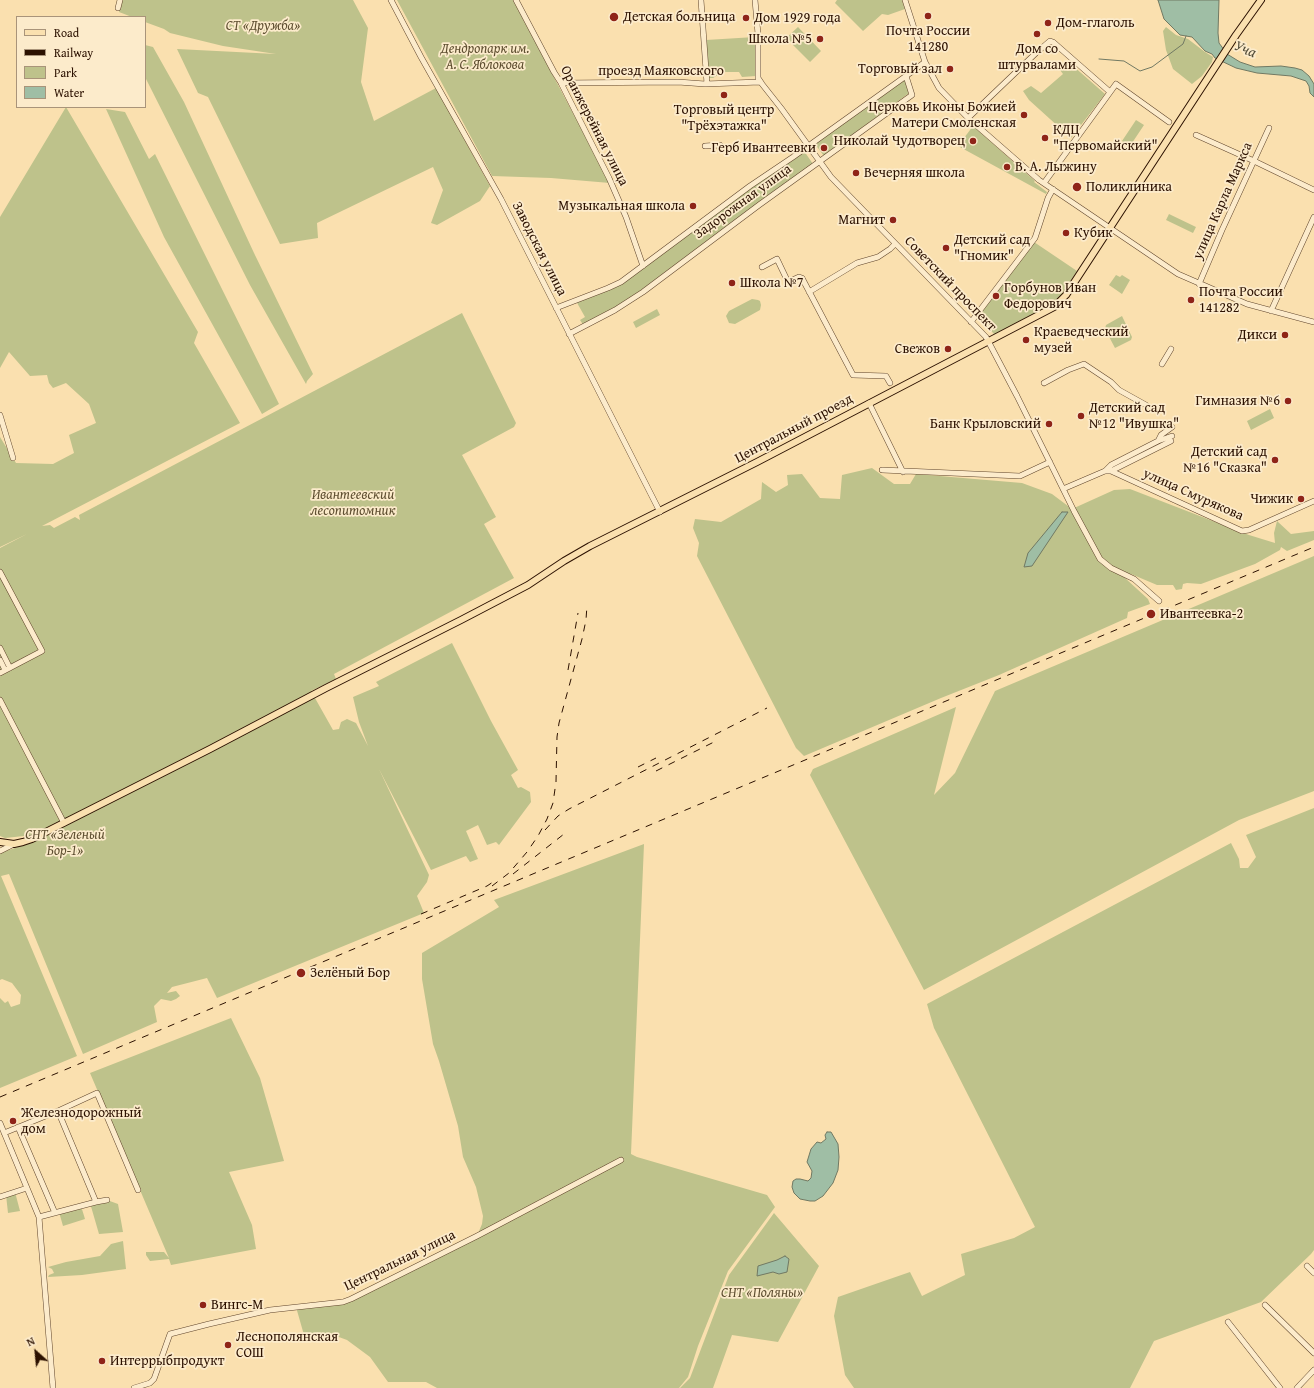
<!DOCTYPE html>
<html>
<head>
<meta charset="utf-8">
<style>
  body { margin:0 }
  #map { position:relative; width:1314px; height:1388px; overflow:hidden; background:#fae0af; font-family:"Gentium Book Plus",serif }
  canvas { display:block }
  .legend { position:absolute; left:16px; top:16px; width:130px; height:92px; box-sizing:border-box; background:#fcebcb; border:1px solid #a9947a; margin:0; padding:5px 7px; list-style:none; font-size:12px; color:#2c1100 }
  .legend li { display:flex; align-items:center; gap:8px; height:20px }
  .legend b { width:20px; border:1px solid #a9947a }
  .north { position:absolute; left:16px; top:1332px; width:40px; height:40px; -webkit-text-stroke:3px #fcebcb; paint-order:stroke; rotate:333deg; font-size:11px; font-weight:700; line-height:16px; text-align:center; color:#2c1100 }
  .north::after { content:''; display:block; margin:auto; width:14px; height:18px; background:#2c1100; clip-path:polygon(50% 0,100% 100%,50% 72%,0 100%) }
</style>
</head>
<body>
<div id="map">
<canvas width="1314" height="1388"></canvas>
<ul class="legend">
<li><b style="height:5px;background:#fae0af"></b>Road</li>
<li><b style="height:5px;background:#2c1100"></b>Railway</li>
<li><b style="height:11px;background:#bec28b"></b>Park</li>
<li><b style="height:11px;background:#9fbea5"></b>Water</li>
</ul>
<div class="north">N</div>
</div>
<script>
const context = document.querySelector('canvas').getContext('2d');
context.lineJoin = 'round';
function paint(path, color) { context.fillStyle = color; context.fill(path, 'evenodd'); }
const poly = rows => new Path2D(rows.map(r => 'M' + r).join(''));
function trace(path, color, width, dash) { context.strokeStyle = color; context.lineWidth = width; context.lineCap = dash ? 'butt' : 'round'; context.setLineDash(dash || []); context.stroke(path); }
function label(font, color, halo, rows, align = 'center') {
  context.font = font + ' "Gentium Book Plus",serif'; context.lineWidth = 3.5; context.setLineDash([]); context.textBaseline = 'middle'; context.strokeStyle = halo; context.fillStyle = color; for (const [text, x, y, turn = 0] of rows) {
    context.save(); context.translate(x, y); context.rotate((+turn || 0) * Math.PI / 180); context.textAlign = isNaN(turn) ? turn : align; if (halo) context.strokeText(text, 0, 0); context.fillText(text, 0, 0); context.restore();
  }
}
const green = poly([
  [122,0,353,0,368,28,361,82,374,121,436,88,490,186,480,201,437,225,431,223,443,190,433,167,317,223,318,238,280,244,208,97,198,93,177,49,276,54,223,46,170,33,164,29,145,22,145,17,132,17,119,12],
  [397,0,513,0,610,183,551,178,492,176],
  [837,0,902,0,905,9,888,15,882,14,863,31,835,3],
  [798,27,821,51,810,62,786,38],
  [1166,27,1176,35,1188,39,1205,52,1213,57,1212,62,1202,76,1192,84,1173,69,1166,50,1163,31],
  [755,37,756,76,742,77,739,72,723,72,713,78,709,78,706,40],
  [145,45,153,47,184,102,254,253,313,374,307,381,306,384,250,285,145,77],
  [1066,65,1069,68,1072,65,1105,94,1071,138,1029,100,1023,91,1031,86,1041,93,1063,74,1060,70],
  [906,79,909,93,824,156,815,144],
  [66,107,198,332,194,343,240,423,42,526,50,525,54,528,75,517,80,520,79,515,462,313,516,423,514,427,462,455,496,517,484,524,514,578,334,674,336,679,311,691,333,730,339,729,341,722,347,719,356,723,368,746,359,722,353,697,379,686,376,682,452,643,491,721,518,770,511,775,518,788,521,787,530,792,531,802,499,845,496,842,487,845,478,825,466,831,478,859,470,862,466,856,431,870,379,769,429,875,427,882,417,896,424,913,217,998,207,978,172,987,167,993,176,991,180,996,176,999,171,1001,161,999,154,1006,157,1022,83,1054,9,874,1,876,77,1056,0,1088,0,998,5,1003,8,1001,11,1007,20,1004,21,995,12,983,2,979,0,980,0,853,33,842,24,836,5,838,0,836,0,548,27,534,0,547,0,437,16,463,53,464,74,453,69,435,96,423,89,404,66,383,53,388,49,383,47,375,30,376,9,352,0,368,0,217],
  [106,109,125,112,149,159,155,154,279,404,262,414,164,237],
  [1136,120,1144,125,1130,146,1122,141],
  [973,126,1035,181,1034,182,1047,192,1046,194,958,146],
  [804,151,813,164,646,289,584,326,580,320,585,317,576,301,621,282,750,186],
  [1169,214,1196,227,1193,233,1166,220],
  [1034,242,1077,271,1059,298,1051,305,995,335,978,317],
  [1116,275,1120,277,1122,275,1130,280,1122,294,1109,285],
  [752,299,758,300,760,301,761,305,760,310,735,324,729,323,726,316,729,311],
  [657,309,660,315,636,328,633,322],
  [1122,316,1132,337,1131,340,1115,348,1105,329,1106,325],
  [1270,409,1274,418,1251,430,1247,421],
  [872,468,894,484,910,484,916,474,1022,483,1052,494,1072,509,1114,490,1130,489,1249,535,1275,543,1274,533,1277,521,1291,534,1314,531,1314,540,1287,551,1281,547,1280,550,1255,564,1201,584,1187,583,1183,584,1182,589,1176,590,1173,585,1157,585,1131,574,1127,574,1125,578,1148,599,1150,604,1128,612,1127,618,999,675,941,698,804,756,796,748,697,556,699,543,693,528,695,519,721,522,761,499,762,482,776,492,788,485,787,475,802,474,820,498,840,499,842,475],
  [1314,556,1314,791,1239,820,924,990,810,775,813,769,956,707,934,795,955,773,995,691],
  [1314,808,1314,1250,1311,1254,1261,1302,1154,1341,1130,1388,854,1388,845,1375,834,1316,838,1297,910,1272,922,1296,965,1275,961,1254,1014,1238,1035,1227,934,1028,927,1004,1231,843,1239,859,1240,868,1248,868,1256,857,1246,835],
  [644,844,631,1154,637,1157,767,1195,775,1207,728,1271,698,1346,688,1377,679,1388,437,1388,426,1382,388,1382,370,1357,347,1340,328,1333,304,1335,296,1307,343,1302,477,1236,482,1224,483,1216,476,1187,463,1157,458,1126,439,1061,433,1044,422,979,422,953,499,907,494,900],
  [231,1018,260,1078,284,1161,229,1172,252,1225,256,1249,171,1265,169,1259,150,1261,146,1255,146,1252,164,1252,169,1258,90,1073],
  [15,1192,20,1211,8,1213,6,1195],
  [107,1200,118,1204,123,1232,99,1234,90,1203],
  [81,1206,85,1219,63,1226,59,1212],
  [774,1213,819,1266,778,1342,732,1335,713,1388,680,1388,690,1378,729,1275],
  [123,1241,126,1269,82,1275,48,1277,49,1275,54,1273,52,1269,48,1267,66,1262,100,1256,111,1244]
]);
const water = poly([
  [1158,0,1219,0,1218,33,1219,43,1227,54,1240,62,1255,67,1281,66,1295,68,1302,70,1309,76,1314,84,1314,97,1310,93,1309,86,1306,81,1291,76,1257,73,1236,68,1215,58,1212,54,1205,51,1192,37,1180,35,1164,19,1158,0],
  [1062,512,1068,512,1032,566,1024,567,1028,553,1062,512],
  [827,1132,831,1132,838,1144,839,1157,838,1170,833,1183,823,1196,815,1201,810,1201,800,1199,794,1193,792,1187,793,1181,796,1179,800,1179,808,1181,811,1178,812,1171,807,1162,811,1149,817,1142,821,1143,826,1139,825,1135,827,1132],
  [785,1256,789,1259,787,1272,779,1274,773,1272,757,1276,758,1266,777,1260,785,1256]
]);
const stream = poly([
  [1099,59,1124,61,1140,71,1152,67,1183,44,1186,36]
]);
const minor = poly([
  [391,0,421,57,501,199,660,512],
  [516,0,554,72,561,83,609,178,626,217,643,266],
  [701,0,707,84],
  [755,0,758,34,758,78,762,84,781,108,831,177,986,337,1017,396,1074,511,1100,559,1111,568,1134,579,1159,601],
  [905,0,925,62,939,88,968,118,1039,180,1178,274,1247,304,1314,322],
  [118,8,120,0],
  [561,83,678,82,705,84,760,82],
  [968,118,1036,53,1050,41,1053,42,1110,92],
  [1196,135,1254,161,1314,190],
  [705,146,720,145,723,149],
  [1044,183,1116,84,1169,122],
  [762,267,777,259,788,282,799,277,802,278,853,375,886,376,890,383],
  [1199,284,1222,230,1269,128],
  [809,292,857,263,878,257,890,249,895,244],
  [556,308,608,288,621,282,750,186,793,157,906,76],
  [1271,311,1314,217],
  [971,322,1035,238,1048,198,1053,189],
  [569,334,615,310,643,292,759,205,912,95,906,76,925,62],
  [1162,364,1171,349],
  [1044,383,1068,370,1084,364,1111,382,1119,390,1146,405],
  [869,403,903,472],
  [0,415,13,458],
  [1158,441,1161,435,1172,427],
  [882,470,1020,476,1050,462],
  [1105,471,1111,465,1158,441,1172,436],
  [1111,471,1171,441],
  [1063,489,1105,471,1111,471,1242,531,1249,530,1314,501],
  [0,572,42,651,0,673],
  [0,648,10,668],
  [0,660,5,670],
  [0,700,64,823],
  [0,851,14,844],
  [58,1111,96,1202],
  [0,1123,39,1217,53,1388],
  [18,1127,55,1213],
  [4,1133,58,1111,97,1093,138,1190],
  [0,1197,27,1188],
  [39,1217,96,1202,107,1200],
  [1307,1266,1314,1273],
  [1265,1305,1314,1353],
  [1228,1322,1280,1388],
  [134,1388,150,1383,154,1379,170,1334,209,1324,270,1310,343,1302,351,1299,477,1236,621,1160],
  [1297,1388,1314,1370]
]);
const major = poly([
  [0,842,14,844,23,842,32,839,210,749,326,688,461,620,528,585,564,561,590,546,757,462,1054,307,1066,295,1236,35,1261,0]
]);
const rail = poly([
  [568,670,578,613],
  [638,767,656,758],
  [656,771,714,742],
  [545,830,558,816,569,809,767,708],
  [513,874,564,834],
  [492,886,509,873,527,852,538,836,547,819,553,803,556,782,557,737,559,723,582,639,586,620,587,605],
  [421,914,487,886,496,880],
  [0,1097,1314,547]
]);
const markers = [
  [928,16,4,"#8f2418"],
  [614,17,5,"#8f2418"],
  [746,18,4,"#8f2418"],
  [1048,23,4,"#8f2418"],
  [1037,34,4,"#8f2418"],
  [820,39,4,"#8f2418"],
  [950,69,4,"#8f2418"],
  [724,95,4,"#8f2418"],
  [1024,115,4,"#8f2418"],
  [1045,138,4,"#8f2418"],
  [973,141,4,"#8f2418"],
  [824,148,4,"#8f2418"],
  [1007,167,4,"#8f2418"],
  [856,173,4,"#8f2418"],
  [1077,187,5,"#8f2418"],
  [693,206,4,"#8f2418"],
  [893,220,4,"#8f2418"],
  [1066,233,4,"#8f2418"],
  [946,248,4,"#8f2418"],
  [732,283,4,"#8f2418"],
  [996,296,4,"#8f2418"],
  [1191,300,4,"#8f2418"],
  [1285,335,4,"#8f2418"],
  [1026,340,4,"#8f2418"],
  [948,349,4,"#8f2418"],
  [1288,401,4,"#8f2418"],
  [1081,416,4,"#8f2418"],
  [1049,424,4,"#8f2418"],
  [1275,460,4,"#8f2418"],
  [1301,499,4,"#8f2418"],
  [1151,614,5,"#8f2418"],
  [301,973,5,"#8f2418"],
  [13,1121,4,"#8f2418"],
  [203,1305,4,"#8f2418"],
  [228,1345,4,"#8f2418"],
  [102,1361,4,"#8f2418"]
];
const poiNames = [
  ["Детская больница",623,17],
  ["Дом 1929 года",754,18],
  ["Дом-глаголь",1056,23],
  ["Почта России",928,31,"center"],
  ["141280",928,47,"center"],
  ["Школа №5",812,39,"right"],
  ["Дом со",1037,49,"center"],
  ["штурвалами",1037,65,"center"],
  ["Торговый зал",942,69,"right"],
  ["Церковь Иконы Божией",1016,107,"right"],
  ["Матери Смоленская",1016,123,"right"],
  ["Торговый центр",724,110,"center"],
  ["\"Трёхэтажка\"",724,126,"center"],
  ["КДЦ",1053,130],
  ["\"Первомайский\"",1053,146],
  ["Николай Чудотворец",965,141,"right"],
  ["Герб Ивантеевки",816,148,"right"],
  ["В. А. Лыжину",1015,167],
  ["Вечерняя школа",864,173],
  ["Поликлиника",1086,187],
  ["Музыкальная школа",685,206,"right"],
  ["Магнит",885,220,"right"],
  ["Кубик",1074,233],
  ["Детский сад",954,240],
  ["\"Гномик\"",954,256],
  ["Школа №7",740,283],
  ["Горбунов Иван",1004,288],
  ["Федорович",1004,304],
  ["Почта России",1199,292],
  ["141282",1199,308],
  ["Краеведческий",1034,332],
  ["музей",1034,348],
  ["Дикси",1277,335,"right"],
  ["Свежов",940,349,"right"],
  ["Гимназия №6",1280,401,"right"],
  ["Детский сад",1089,408],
  ["№12 \"Ивушка\"",1089,424],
  ["Банк Крыловский",1041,424,"right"],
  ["Детский сад",1267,452,"right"],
  ["№16 \"Сказка\"",1267,468,"right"],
  ["Чижик",1293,499,"right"],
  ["Ивантеевка-2",1160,614],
  ["Зелёный Бор",310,973],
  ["Железнодорожный",21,1113],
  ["дом",21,1129],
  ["Вингс-М",211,1305],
  ["Леснополянская",236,1337],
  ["СОШ",236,1353],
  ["Интеррыбпродукт",110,1361]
];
const parkNames = [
  ["СТ «Дружба»",263,26],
  ["Дендропарк им.",485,49],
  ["А. С. Яблокова",485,65],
  ["Ивантеевский",353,495],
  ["лесопитомник",353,511],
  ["СНТ «Зеленый",65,835],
  ["Бор-1»",65,851],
  ["СНТ «Поляны»",762,1293]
];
const streetNames = [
  ["проезд Маяковского",661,71],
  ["Оранжерейная улица",594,126,63],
  ["улица Карла Маркса",1223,201,-66],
  ["Задорожная улица",743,202,-36],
  ["Заводская улица",539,249,63],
  ["Советский проспект",950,284,46],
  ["Центральный проезд",794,429,-28],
  ["улица Смурякова",1193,495,24],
  ["Центральная улица",400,1261,-26]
];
const waterNames = [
  ["Уча",1245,50,23]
];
paint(green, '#bec28b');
paint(water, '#9fbea5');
trace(water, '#717963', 1);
trace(stream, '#717963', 1);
trace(minor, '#60452c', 6);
trace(major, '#2c1100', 8);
trace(minor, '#fcebcb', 5);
trace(major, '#fae0af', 6);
trace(rail, '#2c1100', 1, [7, 7]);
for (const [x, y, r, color] of markers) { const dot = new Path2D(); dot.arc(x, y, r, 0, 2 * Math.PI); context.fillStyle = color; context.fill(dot); trace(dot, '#fcebcb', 1.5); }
label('14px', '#2c1100', '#fcebcb', poiNames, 'left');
label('italic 14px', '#5f4f31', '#fcebcb', parkNames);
label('14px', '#2c1100', '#fcebcb', streetNames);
label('italic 15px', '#544e3a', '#fcebcb', waterNames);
</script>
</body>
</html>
